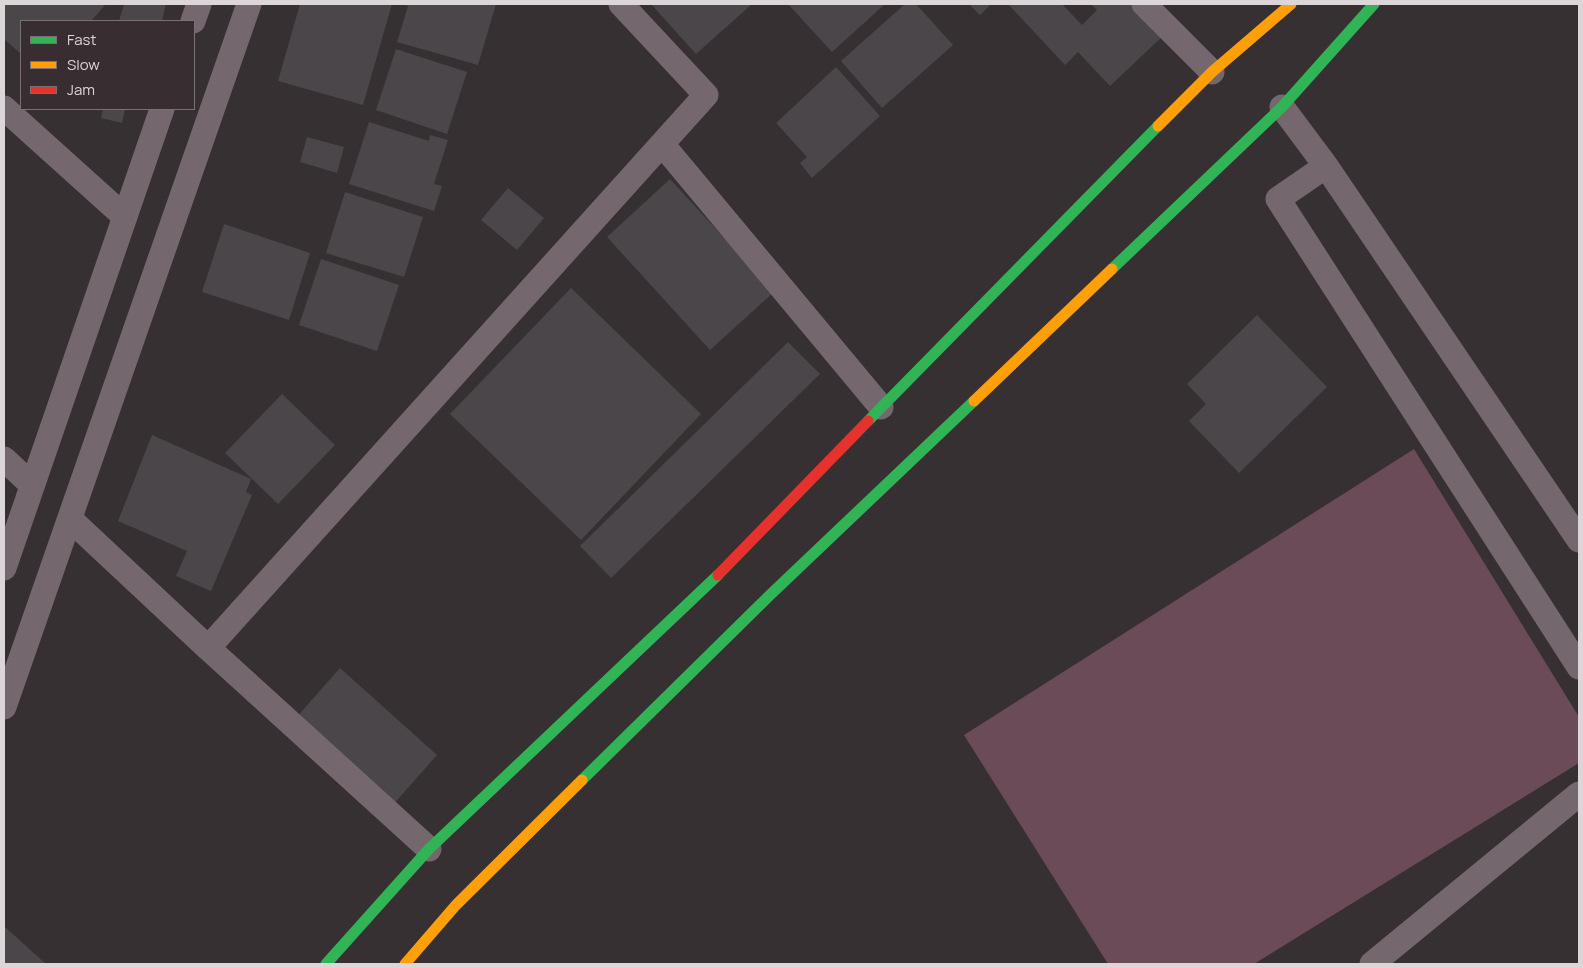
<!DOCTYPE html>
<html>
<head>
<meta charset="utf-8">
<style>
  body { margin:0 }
  #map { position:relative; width:1583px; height:968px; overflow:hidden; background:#363033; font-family:Manrope,sans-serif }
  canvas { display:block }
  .frame { position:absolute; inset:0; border:5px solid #ddd6d9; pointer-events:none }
  .legend { position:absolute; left:20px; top:20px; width:175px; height:90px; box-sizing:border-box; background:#382e32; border:1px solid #7a7175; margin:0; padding:6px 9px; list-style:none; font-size:15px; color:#ddd6d9 }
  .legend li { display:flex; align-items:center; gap:10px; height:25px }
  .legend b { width:25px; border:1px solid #7a7175 }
</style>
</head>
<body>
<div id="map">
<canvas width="1583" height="968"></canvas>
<div class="frame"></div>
<ul class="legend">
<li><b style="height:6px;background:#30b455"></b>Fast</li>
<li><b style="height:6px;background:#ff9f0a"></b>Slow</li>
<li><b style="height:6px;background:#e5322d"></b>Jam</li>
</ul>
</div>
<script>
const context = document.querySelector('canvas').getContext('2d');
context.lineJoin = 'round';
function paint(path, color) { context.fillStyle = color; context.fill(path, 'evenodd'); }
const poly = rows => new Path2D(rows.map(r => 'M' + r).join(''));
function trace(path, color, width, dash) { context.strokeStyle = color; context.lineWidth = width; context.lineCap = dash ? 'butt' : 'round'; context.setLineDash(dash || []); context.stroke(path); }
const green = poly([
  [1414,449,1579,717,1579,763,1254,964,1108,964,964,735]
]);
const building = poly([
  [4,4,106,4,91,21,21,21,21,54,4,39],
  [124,4,166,4,162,21,119,21],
  [300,4,392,4,363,105,278,81],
  [401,4,496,4,478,65,397,42,408,6],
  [651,4,752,4,696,54],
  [788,4,885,4,832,52],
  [905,4,916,4,953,45,882,108,841,61],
  [969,4,991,4,980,15],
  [1008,4,1062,4,1082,25,1097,10,1091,4,1135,4,1164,35,1110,86,1078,52,1065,65],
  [396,49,467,72,447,134,376,110],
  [836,67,880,116,812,178,800,163,807,157,776,123],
  [103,109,125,109,122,123,101,118],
  [369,122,429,141,430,135,448,140,434,184,442,186,434,211,349,184],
  [307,137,344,147,337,173,300,162],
  [670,179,774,292,710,350,607,237],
  [508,188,544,218,517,250,481,220],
  [345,192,423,217,404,277,326,253],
  [224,224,310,253,289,320,202,292],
  [321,259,399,285,377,351,299,325],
  [571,288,701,414,581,540,450,414],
  [1257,315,1327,387,1239,473,1189,421,1206,404,1187,384],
  [788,342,820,374,611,578,580,546],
  [282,394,335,445,278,504,225,453],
  [152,435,251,479,246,492,252,495,211,591,176,576,187,551,118,521],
  [340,668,437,755,392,806,295,719],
  [4,926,46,964,4,964]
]);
const street = poly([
  [1144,4,1212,72],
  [193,21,199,4],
  [1282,107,1326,166,1579,540],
  [4,108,125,217],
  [662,144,881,407],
  [1326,166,1278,199,1579,667],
  [4,459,32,485],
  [70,519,208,648],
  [4,568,162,109],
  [4,707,249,4],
  [429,849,208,648,706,95,621,4],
  [1372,964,1579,794]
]);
const fast = poly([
  [1112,269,1282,107,1374,4],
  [868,421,1158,126],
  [582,780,770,595,974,401],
  [326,964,429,849,718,575]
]);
const slow = poly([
  [1158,126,1212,72,1291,4],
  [974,401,1112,269],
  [405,964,456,905,582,780]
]);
const jam = poly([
  [718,575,868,421]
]);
paint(green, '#6a4b57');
paint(building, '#4b4649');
trace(street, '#74686e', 25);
trace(fast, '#30b455', 11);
trace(slow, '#ff9f0a', 11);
trace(jam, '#e5322d', 11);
</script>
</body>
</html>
